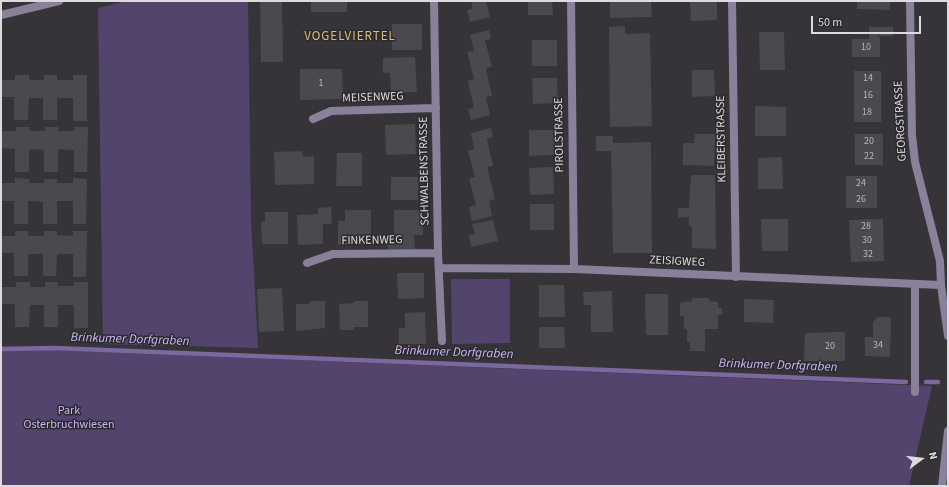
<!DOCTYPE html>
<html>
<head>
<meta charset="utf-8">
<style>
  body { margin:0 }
  #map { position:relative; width:949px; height:487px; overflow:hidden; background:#363439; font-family:"Source Sans 3",sans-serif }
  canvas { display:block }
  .frame { position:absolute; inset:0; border:2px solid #dcdbdd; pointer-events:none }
  .north { position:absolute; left:901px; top:439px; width:40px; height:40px; -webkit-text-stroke:3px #2c2a2e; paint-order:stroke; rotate:75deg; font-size:11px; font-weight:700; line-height:16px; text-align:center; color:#dcdbdd }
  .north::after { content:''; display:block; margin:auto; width:14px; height:18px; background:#dcdbdd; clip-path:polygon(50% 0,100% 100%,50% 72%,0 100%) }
  .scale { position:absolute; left:811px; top:16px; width:110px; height:18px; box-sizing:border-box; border:2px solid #dcdbdd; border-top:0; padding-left:5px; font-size:12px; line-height:14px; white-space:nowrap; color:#dcdbdd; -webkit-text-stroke:3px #2c2a2e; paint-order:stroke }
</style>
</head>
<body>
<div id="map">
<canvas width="949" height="487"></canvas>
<div class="frame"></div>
<div class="north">N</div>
<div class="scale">50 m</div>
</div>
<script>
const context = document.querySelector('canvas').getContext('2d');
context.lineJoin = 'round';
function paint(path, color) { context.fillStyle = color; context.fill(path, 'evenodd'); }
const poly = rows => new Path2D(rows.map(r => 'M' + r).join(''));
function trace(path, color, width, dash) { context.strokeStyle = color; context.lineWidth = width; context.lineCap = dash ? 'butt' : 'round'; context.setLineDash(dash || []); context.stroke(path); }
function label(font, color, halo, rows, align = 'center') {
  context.font = font + ' "Source Sans 3",sans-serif'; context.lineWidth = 3; context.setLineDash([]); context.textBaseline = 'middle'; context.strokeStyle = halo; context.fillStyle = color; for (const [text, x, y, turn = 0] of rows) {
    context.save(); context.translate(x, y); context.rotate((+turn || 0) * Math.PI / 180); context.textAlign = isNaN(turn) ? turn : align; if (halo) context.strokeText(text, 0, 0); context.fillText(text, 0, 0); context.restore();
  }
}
const green = poly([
  [126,1,248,1,251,220,258,348,103,344,98,8],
  [451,279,510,279,510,343,452,344],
  [1,348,932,386,909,486,1,486]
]);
const stream = poly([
  [1,349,54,348,906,382],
  [926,382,938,382]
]);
const building = poly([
  [260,1,282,1,283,62,261,62],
  [311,1,347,1,347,12,311,12],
  [471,1,486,1,490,17,470,22,467,10,473,9],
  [528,1,552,1,553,15,528,15],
  [610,1,651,1,652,17,610,18],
  [690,1,717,1,717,20,691,21],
  [857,1,890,1,890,10,857,9],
  [392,24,422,24,422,50,392,50],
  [625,26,625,34,650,33,652,126,610,127,609,27],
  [869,27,893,27,893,36,878,36,880,38,880,57,852,57,852,39,869,39],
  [489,30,491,39,485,40,492,67,486,68,492,96,486,97,490,115,471,120,468,109,474,108,468,81,474,79,467,52,474,51,470,35],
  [759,32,784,32,785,70,760,70],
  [532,40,557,40,557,66,532,66],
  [415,57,417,92,391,93,390,73,383,73,383,58],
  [300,69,342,69,343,99,300,100],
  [692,70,714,70,715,96,692,97],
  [854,71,881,71,881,122,854,122],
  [15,75,29,75,29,80,44,80,44,75,57,75,57,80,73,80,73,75,87,75,87,121,73,121,73,98,57,98,57,120,43,120,43,98,29,98,28,120,14,120,14,97,1,97,1,80,15,80],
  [532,78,557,78,558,103,533,104],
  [755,106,786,107,786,136,755,136],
  [415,124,416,154,386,155,385,125],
  [16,127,30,127,30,131,45,131,45,127,58,127,58,131,74,131,74,127,88,127,87,172,74,172,74,150,58,149,58,172,44,172,44,150,29,149,29,172,15,172,15,149,1,148,1,131,16,131],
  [491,128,493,137,487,139,493,166,487,167,495,199,489,201,492,216,472,221,469,207,476,205,469,178,475,177,468,151,474,149,471,133],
  [529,130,554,130,554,155,529,156],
  [695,134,715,134,714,166,683,165,683,143,694,143],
  [855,134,883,134,883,165,855,165],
  [596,136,613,136,613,143,651,142,652,253,613,253,611,151,596,151],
  [302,151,303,157,314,156,314,184,275,185,274,152],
  [337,153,362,153,362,186,336,186],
  [782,157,783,189,758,189,758,158],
  [553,167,554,194,530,195,529,168],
  [691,175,715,175,716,249,692,248,692,226,689,226,689,217,678,218,678,208,689,208],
  [846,176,877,176,877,208,846,208],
  [391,177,418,177,418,200,391,200],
  [15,178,29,179,29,183,44,183,44,179,57,179,57,183,73,183,73,178,87,179,86,224,73,224,73,201,57,201,57,224,43,224,43,202,28,201,28,224,14,224,14,201,1,201,1,183,15,183],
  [530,204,554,204,554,230,530,230],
  [331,207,332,224,323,224,323,244,298,245,297,215,318,214,318,208],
  [345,210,371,210,371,245,338,245,338,221,345,221],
  [394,210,423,210,423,235,414,235,415,249,388,250,388,242,394,242],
  [265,212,288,212,288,244,262,244,261,222,265,222],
  [761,219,788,219,788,251,762,251],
  [883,219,884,261,851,262,849,220],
  [493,220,498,241,471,247,469,235,475,234,472,224],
  [15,231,29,231,28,236,44,236,44,231,57,231,57,235,73,236,73,231,87,231,86,277,73,277,73,254,57,254,56,276,43,276,43,254,28,254,28,276,14,276,14,253,1,253,1,236,15,236],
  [397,273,424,273,424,298,398,299],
  [16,282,30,282,30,287,45,287,45,282,58,282,58,286,74,286,74,282,88,282,88,328,74,328,74,305,58,305,58,327,44,327,44,305,30,305,29,327,15,327,15,304,1,304,1,287,16,287],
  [539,285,564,285,565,317,539,317],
  [282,288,284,331,259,332,257,289],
  [612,291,613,332,591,332,591,305,584,305,583,292],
  [645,294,668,294,668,335,646,335],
  [692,298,709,298,709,301,718,302,718,308,722,308,722,315,718,315,718,329,705,329,705,351,690,351,690,342,687,342,687,329,684,329,684,316,680,316,680,303,692,301],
  [744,299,774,300,773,323,744,322],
  [310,301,325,301,325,328,296,331,296,304,310,304],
  [354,301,368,301,368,327,354,327,354,330,340,330,339,304,354,303],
  [425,312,426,344,399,344,399,328,405,328,405,313],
  [878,317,891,317,890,357,865,356,865,337,873,337,873,322],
  [539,327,564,327,565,348,539,348],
  [835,332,845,332,845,361,804,361,805,333]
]);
const street = poly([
  [434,1,438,253,442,341],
  [571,1,574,269],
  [732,1,736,277],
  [910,1,912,135,915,162,940,261,941,285,948,336],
  [1,15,59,1],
  [313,119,331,111,436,108],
  [307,263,333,254,438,253],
  [439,268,574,269,941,285],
  [915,392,915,284],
  [942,486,948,431]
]);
const numberNames = [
  ["10",866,48],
  ["14",868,79],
  ["1",321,84],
  ["16",868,96],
  ["18",867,113],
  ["20",869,142],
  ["22",869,157],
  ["24",861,184],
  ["26",861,200],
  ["28",866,227],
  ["30",867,241],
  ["32",868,255],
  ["34",878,346],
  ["20",830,347]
];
const streetNames = [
  ["MEISENWEG",373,98,-2],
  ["GEORGSTRASSE",901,121,-93],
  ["PIROLSTRASSE",560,135,-91],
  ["KLEIBERSTRASSE",722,139,-91],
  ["SCHWALBENSTRASSE",425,171,-91],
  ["FINKENWEG",372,241,-1],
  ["ZEISIGWEG",677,262,3]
];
const parkNames = [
  ["Park",69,411],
  ["Osterbruchwiesen",69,425]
];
const neighbourhoodNames = [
  ["VOGELVIERTEL",350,37]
];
const waterNames = [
  ["Brinkumer Dorfgraben",130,340,2],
  ["Brinkumer Dorfgraben",454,353,2],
  ["Brinkumer Dorfgraben",778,366,2]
];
paint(green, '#53446e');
trace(stream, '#7c689f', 4.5);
paint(building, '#4a494d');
trace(street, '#89819a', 8);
label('10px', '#b8b6b9', null, numberNames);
label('12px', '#dcdbdd', '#2c2a2e', streetNames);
label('12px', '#cbb4f5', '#2c2a2e', parkNames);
context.letterSpacing = '1px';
label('13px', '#dabf74', '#2c2a2e', neighbourhoodNames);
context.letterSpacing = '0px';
label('italic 13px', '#cfb8fa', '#2c2a2e', waterNames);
</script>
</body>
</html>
